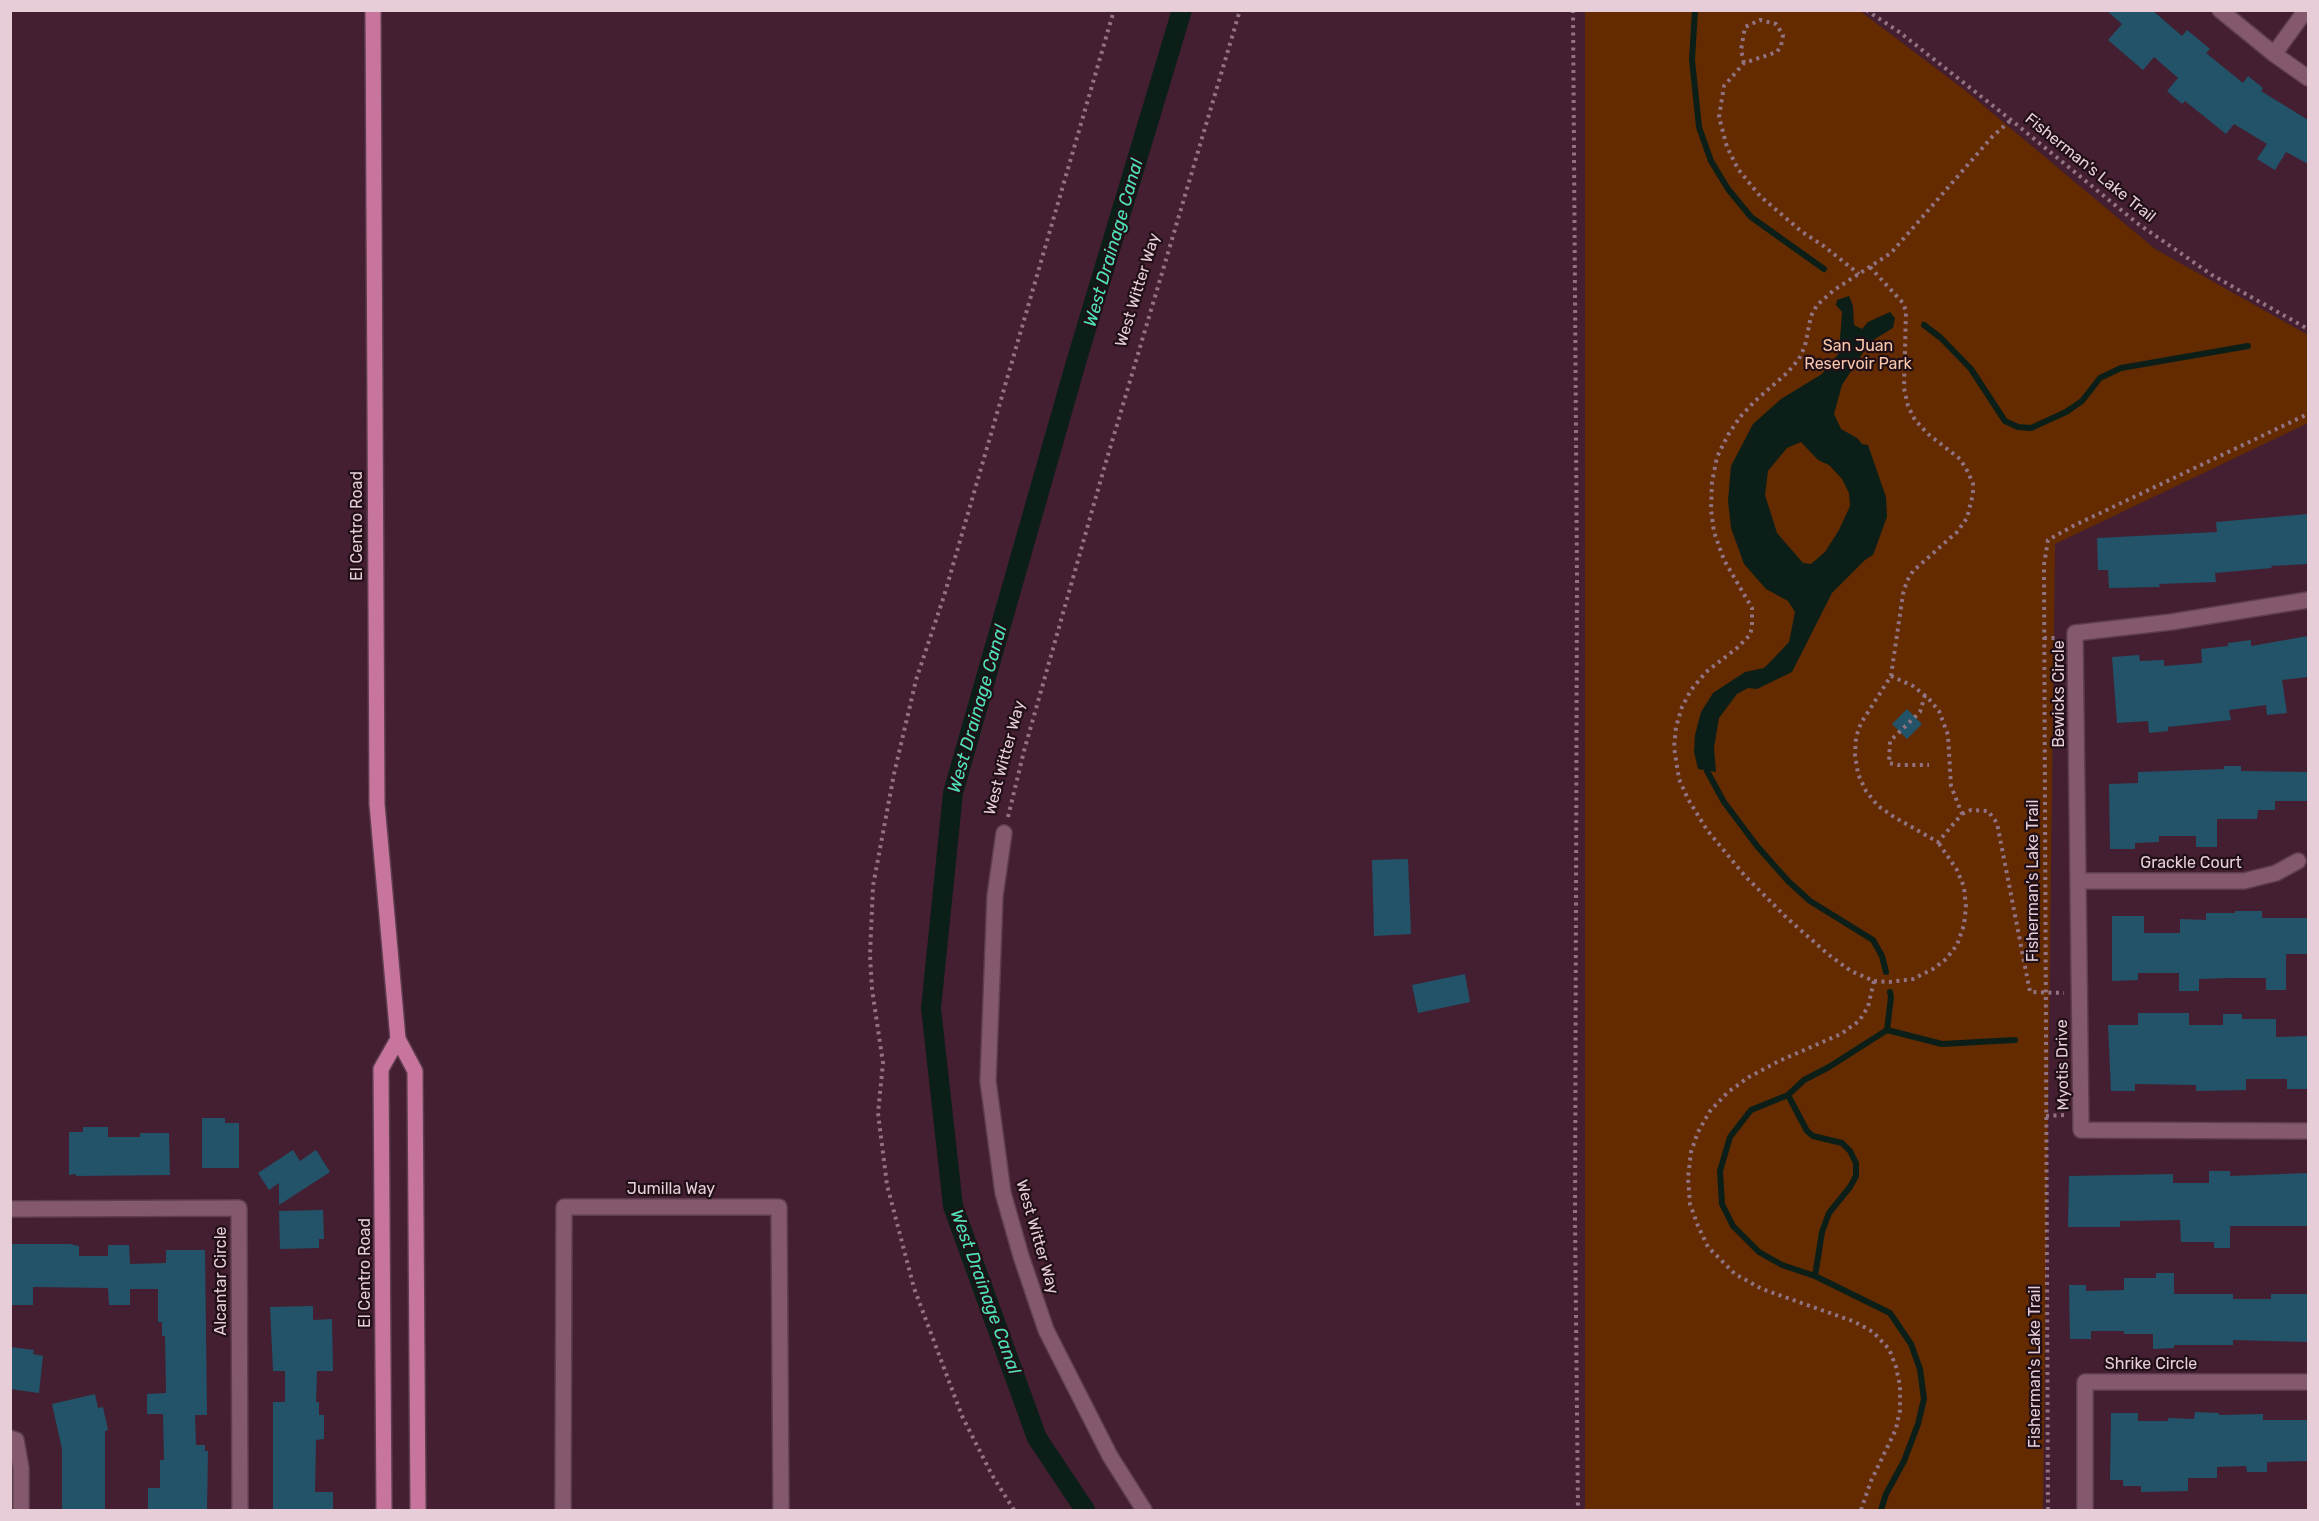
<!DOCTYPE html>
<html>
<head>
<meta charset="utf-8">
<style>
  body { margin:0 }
  #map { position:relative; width:2319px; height:1521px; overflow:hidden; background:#441f31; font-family:Rubik,sans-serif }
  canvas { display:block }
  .frame { position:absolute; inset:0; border:12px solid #e7cdd8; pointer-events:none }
</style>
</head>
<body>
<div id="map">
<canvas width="2319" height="1521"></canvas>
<div class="frame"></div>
</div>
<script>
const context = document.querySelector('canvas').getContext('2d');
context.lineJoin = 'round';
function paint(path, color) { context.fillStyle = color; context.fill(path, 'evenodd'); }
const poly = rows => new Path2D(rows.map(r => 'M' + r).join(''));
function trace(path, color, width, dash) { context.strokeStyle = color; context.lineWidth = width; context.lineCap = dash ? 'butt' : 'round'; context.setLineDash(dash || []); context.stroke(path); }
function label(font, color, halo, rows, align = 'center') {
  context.font = font + ' Rubik,sans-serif'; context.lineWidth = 4.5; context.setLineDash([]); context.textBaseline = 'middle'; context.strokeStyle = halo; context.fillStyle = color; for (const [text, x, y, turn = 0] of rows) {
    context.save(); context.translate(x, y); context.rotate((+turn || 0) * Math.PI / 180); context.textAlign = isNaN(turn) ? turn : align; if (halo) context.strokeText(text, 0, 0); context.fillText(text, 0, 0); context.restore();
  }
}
const green = poly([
  [1585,11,1860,11,1966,91,2155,249,2308,335,2308,423,2055,544,2043,1510,1585,1510]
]);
const water = poly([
  [1849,296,1853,306,1854,325,1862,329,1868,322,1890,312,1895,318,1893,328,1870,342,1842,385,1834,414,1841,429,1857,438,1862,444,1868,445,1886,497,1887,517,1873,555,1865,560,1832,593,1792,672,1757,689,1748,688,1737,694,1719,718,1714,748,1716,772,1698,769,1694,752,1695,735,1701,712,1713,693,1745,672,1764,668,1772,660,1789,642,1795,612,1788,601,1766,589,1744,564,1731,528,1728,501,1731,466,1753,424,1781,399,1822,374,1839,353,1842,312,1836,305,1837,300],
  [1801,442,1818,460,1829,465,1842,479,1849,493,1850,506,1839,530,1825,552,1811,564,1803,563,1777,533,1765,495,1768,471,1787,448]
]);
const stream = poly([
  [1695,10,1692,60,1699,127,1711,161,1728,189,1751,217,1824,269],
  [1924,325,1941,338,1971,369,2005,421,2018,427,2031,428,2066,412,2082,401,2100,378,2121,368,2248,346],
  [1707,771,1724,802,1757,846,1788,881,1810,901,1873,940,1882,956,1886,972],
  [1887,1030,1891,997,1890,992],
  [1788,1095,1807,1131,1813,1136,1842,1143,1850,1151,1856,1163,1856,1176,1850,1187,1829,1213,1822,1232,1815,1276],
  [1881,1510,1886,1494,1904,1461,1918,1424,1924,1399,1920,1369,1911,1344,1890,1313,1815,1276,1782,1265,1759,1252,1733,1226,1722,1204,1720,1171,1730,1137,1751,1110,1788,1095,1804,1080,1829,1067,1887,1030,1942,1044,2015,1040]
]);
const canal = poly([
  [1085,1510,1037,1438,953,1206,931,1008,953,793,1077,359,1182,10]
]);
const building = poly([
  [2106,10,2152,10,2182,36,2187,30,2210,49,2206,53,2243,83,2248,76,2263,88,2261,91,2308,120,2308,164,2286,152,2275,170,2257,159,2267,144,2234,124,2226,134,2185,101,2182,104,2167,91,2178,78,2154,57,2143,70,2108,40,2122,24],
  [2308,514,2308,564,2271,566,2272,568,2215,573,2216,582,2159,584,2160,587,2109,588,2108,570,2098,570,2097,538,2217,532,2216,522],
  [2308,636,2308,677,2282,680,2287,713,2267,715,2266,705,2229,710,2231,720,2168,727,2168,731,2149,733,2148,721,2117,723,2112,657,2139,655,2140,661,2164,660,2164,666,2202,663,2201,649,2228,646,2228,643,2251,640,2251,646],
  [1907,709,1922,724,1907,739,1892,724],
  [2224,766,2241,766,2241,771,2308,772,2308,801,2275,801,2275,810,2258,810,2257,819,2217,819,2217,847,2196,847,2196,836,2159,836,2159,842,2135,843,2135,849,2110,849,2109,784,2138,783,2138,772,2224,769],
  [1408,859,1411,934,1374,936,1372,860],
  [2235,911,2262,911,2262,918,2308,918,2308,954,2286,954,2286,990,2266,990,2266,978,2229,978,2199,979,2199,991,2179,991,2179,973,2138,973,2138,980,2112,981,2112,916,2144,916,2144,933,2180,933,2180,919,2206,920,2206,913,2235,913],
  [1465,974,1470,1002,1418,1013,1412,985],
  [2138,1013,2189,1013,2189,1025,2223,1025,2223,1014,2242,1014,2242,1019,2276,1019,2276,1037,2308,1036,2308,1089,2287,1089,2287,1079,2246,1079,2246,1090,2196,1091,2196,1085,2135,1084,2135,1091,2111,1091,2108,1025,2138,1025],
  [202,1118,225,1118,225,1123,239,1123,239,1168,202,1168],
  [83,1127,108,1127,108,1137,140,1137,140,1133,169,1133,170,1175,76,1176,76,1174,69,1175,69,1132,83,1132],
  [293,1150,300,1161,316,1150,330,1172,279,1205,279,1183,269,1190,258,1173],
  [2209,1171,2230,1171,2230,1176,2308,1173,2308,1226,2230,1226,2230,1248,2214,1248,2214,1242,2181,1242,2180,1220,2120,1221,2120,1227,2068,1227,2069,1176,2173,1174,2173,1183,2209,1183],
  [323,1210,324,1239,319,1239,319,1248,280,1249,279,1211],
  [10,1244,70,1244,79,1246,79,1256,108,1256,108,1245,129,1245,130,1264,166,1263,166,1250,205,1250,207,1415,195,1415,196,1445,205,1445,205,1451,208,1451,207,1510,148,1510,148,1488,160,1488,160,1460,164,1460,163,1414,147,1414,147,1394,166,1393,165,1336,162,1336,162,1322,158,1322,158,1289,130,1289,130,1305,109,1305,108,1288,33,1287,33,1305,10,1305],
  [2156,1273,2174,1273,2174,1294,2233,1294,2233,1299,2271,1299,2271,1294,2308,1294,2308,1342,2233,1340,2233,1345,2174,1345,2174,1348,2153,1349,2153,1334,2124,1334,2124,1331,2091,1331,2091,1339,2070,1339,2069,1285,2086,1285,2086,1291,2124,1290,2124,1278,2156,1278],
  [313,1306,313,1320,332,1319,333,1371,317,1371,316,1402,319,1402,319,1415,324,1415,324,1439,316,1440,315,1492,333,1492,333,1510,273,1510,273,1402,285,1402,285,1371,273,1371,270,1307],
  [10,1347,34,1350,33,1354,43,1356,39,1393,10,1389],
  [95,1394,98,1408,103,1407,108,1430,105,1431,105,1510,62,1510,62,1449,52,1404],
  [2195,1412,2219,1413,2219,1415,2263,1414,2263,1420,2308,1420,2308,1461,2267,1462,2267,1472,2247,1472,2246,1466,2217,1467,2217,1478,2188,1478,2188,1491,2141,1492,2141,1486,2123,1486,2123,1480,2110,1480,2111,1413,2138,1413,2138,1421,2168,1421,2168,1418,2194,1419]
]);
const path = poly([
  [1573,10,1577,578,1575,1219,1578,1510],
  [1866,10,1898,31,2011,120,2137,223,2212,275,2308,329],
  [1744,63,1741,50,1745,27,1760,20,1776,24,1783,35,1781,46,1777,52,1744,63,1724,86,1719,117,1727,147,1738,169,1760,196,1801,231,1825,247,1859,274],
  [1870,267,1903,303,1906,311,1904,388,1908,406,1915,420,1928,434,1960,459,1968,472,1973,484,1973,494,1967,518,1957,532,1913,571,1907,581,1903,594,1891,676,1861,723,1856,737,1855,755,1858,774,1866,791,1878,806,1894,817,1938,842,1962,814,1951,786,1948,735,1939,711,1928,698,1913,686,1891,676],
  [2044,638,2059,638],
  [1925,695,1920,712,1890,741,1889,763,1898,765,1929,765],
  [1962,814,1971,810,1988,811,1997,823,2030,992,2064,993],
  [1008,817,1024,751,1103,472,1240,10],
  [1874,981,1889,982,1913,979,1933,969,1946,959,1957,945,1964,925,1966,907,1964,887,1957,870,1938,842],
  [2046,1116,2065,1115],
  [1014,1510,992,1475,962,1416,914,1288,887,1185,878,1113,883,1063,872,989,870,955,873,886,894,774,916,680,944,596,1114,10],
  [1861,1510,1871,1481,1896,1429,1900,1410,1900,1386,1896,1367,1889,1349,1873,1332,1855,1322,1762,1289,1735,1274,1708,1247,1698,1226,1690,1204,1688,1178,1691,1152,1698,1132,1710,1111,1728,1092,1749,1077,1779,1061,1841,1034,1859,1021,1868,1007,1874,981,1851,971,1829,955,1788,919,1745,876,1707,830,1688,799,1679,779,1674,747,1676,727,1682,707,1691,690,1706,672,1737,648,1750,635,1752,627,1752,608,1724,560,1714,532,1711,510,1712,482,1717,457,1728,435,1740,417,1755,401,1787,373,1799,359,1805,346,1811,316,1817,305,1834,290,1891,253,1992,137,2011,120],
  [2048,1510,2044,565,2048,540,2073,526,2308,414]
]);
const minor = poly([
  [2220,10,2274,54,2308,78],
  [2274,54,2306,10],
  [2308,600,2171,622,2075,633,2081,1130,2308,1131],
  [1004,833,995,896,988,1081,1003,1193,1021,1256,1046,1330,1110,1456,1144,1510],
  [2079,881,2244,881,2276,873,2298,861],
  [10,1209,239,1208,240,1510],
  [10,1438,16,1440,21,1468,21,1510],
  [563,1510,564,1207,779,1207,781,1510],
  [2085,1510,2085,1382,2308,1382]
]);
const major = poly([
  [373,10,377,804,398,1039,415,1071,418,1510],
  [384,1510,381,1069,398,1039]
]);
const streetNames = [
  ["Fisherman’s Lake Trail",2090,168,39],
  ["West Witter Way",1138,290,-73],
  ["El Centro Road",357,526,-90],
  ["Bewicks Circle",2059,694,-90],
  ["West Witter Way",1005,758,-75],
  ["Grackle Court",2191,863],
  ["Fisherman’s Lake Trail",2033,881,-90],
  ["Myotis Drive",2063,1065,-91],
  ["Jumilla Way",671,1189],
  ["West Witter Way",1037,1237,74],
  ["El Centro Road",365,1273,-90],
  ["Alcantar Circle",221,1281,-90],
  ["Shrike Circle",2151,1364],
  ["Fisherman’s Lake Trail",2035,1367,-90]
];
const parkNames = [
  ["San Juan",1858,346],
  ["Reservoir Park",1858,364]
];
const waterNames = [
  ["West Drainage Canal",1114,243,-74],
  ["West Drainage Canal",978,709,-74],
  ["West Drainage Canal",985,1292,70]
];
paint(green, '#642b00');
paint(water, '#0b1f18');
trace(stream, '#0b1f18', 6);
trace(canal, '#0b1f18', 20);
paint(building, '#225369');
trace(minor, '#5e3e4e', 18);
trace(major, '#5e3e4e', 18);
trace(path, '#927381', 4, [3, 4.5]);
trace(minor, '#84596d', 15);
trace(major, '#c7759c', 15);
label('16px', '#e7cdd8', '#200f17', streetNames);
label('16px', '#fac8ac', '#200f17', parkNames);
label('italic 18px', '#4fe2b8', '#200f17', waterNames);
</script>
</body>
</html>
